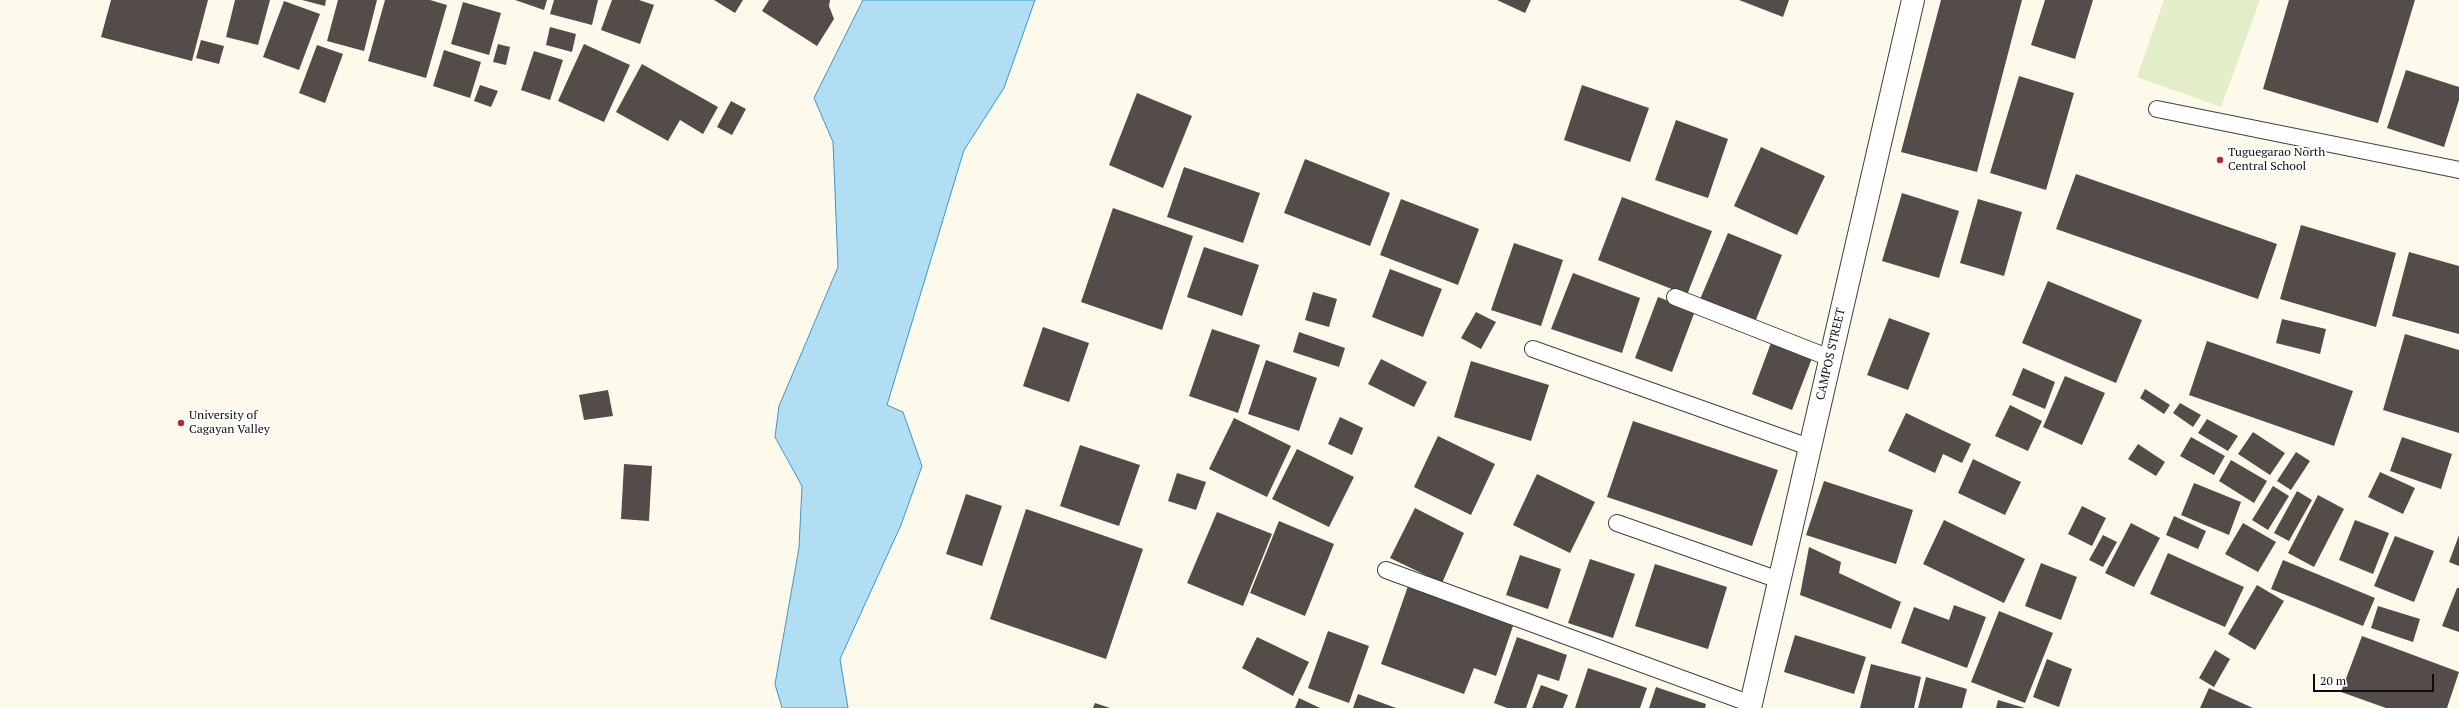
<!DOCTYPE html>
<html>
<head>
<meta charset="utf-8">
<style>
  body { margin:0 }
  #map { position:relative; width:2459px; height:708px; overflow:hidden; background:#fefaeb; font-family:"PT Serif",serif }
  canvas { display:block }
  .scale { position:absolute; left:2313px; top:674px; width:121px; height:18px; box-sizing:border-box; border:2px solid #0c0c0c; border-top:0; padding-left:5px; font-size:12px; line-height:14px; white-space:nowrap; color:#0c0c0c; -webkit-text-stroke:3px #fff; paint-order:stroke }
</style>
</head>
<body>
<div id="map">
<canvas width="2459" height="708"></canvas>
<div class="scale">20 m</div>
</div>
<script>
const context = document.querySelector('canvas').getContext('2d');
context.lineJoin = 'round';
function paint(path, color) { context.fillStyle = color; context.fill(path, 'evenodd'); }
const poly = rows => new Path2D(rows.map(r => 'M' + r).join(''));
function trace(path, color, width, dash) { context.strokeStyle = color; context.lineWidth = width; context.lineCap = dash ? 'butt' : 'round'; context.setLineDash(dash || []); context.stroke(path); }
function label(font, color, halo, rows, align = 'center') {
  context.font = font + ' "PT Serif",serif'; context.lineWidth = 4; context.setLineDash([]); context.textBaseline = 'middle'; context.strokeStyle = halo; context.fillStyle = color; for (const [text, x, y, turn = 0] of rows) {
    context.save(); context.translate(x, y); context.rotate((+turn || 0) * Math.PI / 180); context.textAlign = isNaN(turn) ? turn : align; if (halo) context.strokeText(text, 0, 0); context.fillText(text, 0, 0); context.restore();
  }
}
const pitch = poly([
  [2164,0,2260,0,2221,107,2137,77]
]);
const water = poly([
  [863,0,1035,0,1004,88,964,150,887,405,903,412,922,466,901,525,840,659,848,708,782,708,775,684,799,548,802,486,775,437,779,406,838,267,833,142,814,98,863,0]
]);
const building = poly([
  [111,0,208,0,192,61,101,37],
  [235,0,270,0,258,45,226,37],
  [302,0,326,0,325,6],
  [338,0,377,0,364,51,327,41],
  [385,0,430,0,447,5,426,78,368,61],
  [515,0,547,0,544,10],
  [554,0,598,0,592,25,550,14],
  [612,0,639,0,654,5,640,44,601,30],
  [714,0,743,0,735,13],
  [769,0,830,0,829,6,834,19,817,46,762,11],
  [1497,0,1531,0,1525,13],
  [1739,0,1789,0,1783,17],
  [1941,0,2022,0,1977,172,1901,152],
  [2045,0,2093,0,2075,59,2031,45],
  [2289,0,2415,0,2378,123,2263,89],
  [284,1,320,14,299,70,263,57],
  [463,2,501,13,489,55,451,44],
  [550,27,576,34,572,52,546,45],
  [201,40,224,46,219,64,196,58],
  [498,44,510,47,506,65,493,62],
  [584,44,630,65,604,122,558,101],
  [317,45,343,54,325,103,299,93],
  [444,50,481,62,470,98,433,86],
  [534,51,563,60,550,100,521,90],
  [642,64,718,107,703,134,680,120,668,141,616,112],
  [2406,70,2459,87,2459,100,2444,147,2387,128],
  [2019,76,2074,93,2046,190,1990,173],
  [480,85,498,91,491,107,474,101],
  [1582,85,1649,108,1630,162,1564,140],
  [1137,93,1192,116,1163,188,1109,165],
  [731,101,746,109,732,135,717,127],
  [1676,120,1728,139,1708,198,1655,180],
  [1761,147,1825,176,1797,235,1734,206],
  [1305,159,1390,193,1370,246,1284,213],
  [1184,167,1260,193,1243,243,1167,217],
  [2076,174,2277,244,2258,299,2056,229],
  [1902,193,1959,211,1939,278,1882,261],
  [1622,197,1712,231,1687,295,1598,260],
  [1401,199,1479,229,1458,285,1380,255],
  [1978,199,2022,212,2004,276,1960,263],
  [1113,208,1193,236,1162,330,1081,302],
  [2301,225,2396,253,2376,327,2280,299],
  [1728,233,1782,255,1753,327,1698,304],
  [1514,243,1563,260,1541,326,1491,310],
  [1204,247,1259,265,1242,316,1187,297],
  [2409,252,2459,266,2459,334,2392,316],
  [1390,269,1442,289,1423,337,1372,317],
  [1573,273,1640,298,1622,353,1551,329],
  [2048,281,2142,320,2116,383,2022,343],
  [1313,292,1337,299,1329,327,1305,320],
  [1658,297,1695,311,1672,372,1635,358],
  [1476,312,1496,322,1481,349,1461,338],
  [1889,318,1930,333,1908,390,1867,375],
  [2282,319,2326,329,2320,354,2276,343],
  [1043,327,1089,343,1069,402,1023,386],
  [1212,329,1260,345,1238,413,1189,396],
  [1299,332,1345,348,1339,367,1293,352],
  [1775,332,1816,348,1792,410,1752,394],
  [2405,334,2459,350,2459,433,2383,410],
  [2207,341,2353,391,2334,446,2189,395],
  [1381,359,1427,382,1414,407,1368,384],
  [1266,360,1317,378,1299,431,1248,414],
  [1471,361,1549,385,1531,441,1454,417],
  [2023,368,2055,382,2045,409,2012,395],
  [2065,376,2105,393,2082,445,2043,427],
  [2145,389,2170,405,2164,414,2140,398],
  [608,390,613,416,584,420,579,395],
  [2180,403,2201,415,2193,427,2173,413],
  [2010,405,2042,421,2028,451,1995,436],
  [1906,413,1971,444,1962,463,1943,454,1935,473,1888,451],
  [1340,417,1363,428,1352,455,1328,444],
  [1234,418,1291,446,1267,497,1209,469],
  [2207,419,2238,436,2228,451,2198,433],
  [1633,421,1778,470,1752,546,1607,497],
  [2253,432,2285,453,2270,475,2238,454],
  [1438,436,1495,464,1471,515,1414,487],
  [2191,437,2225,456,2214,475,2180,456],
  [2402,437,2452,454,2441,489,2390,471],
  [2138,444,2165,462,2156,476,2128,459],
  [1080,445,1140,465,1119,526,1060,506],
  [1297,449,1354,477,1329,527,1272,499],
  [2296,452,2310,461,2291,490,2277,481],
  [1973,459,2021,482,2005,515,1958,493],
  [2231,460,2267,481,2254,503,2219,481],
  [624,464,652,466,649,521,621,519],
  [2380,472,2415,488,2403,514,2368,497],
  [1177,473,1206,482,1196,510,1168,501],
  [1537,474,1595,502,1570,553,1513,525],
  [1824,481,1913,510,1896,564,1806,535],
  [2194,483,2241,502,2229,535,2181,515],
  [2273,486,2289,496,2268,530,2252,520],
  [2297,491,2312,500,2289,541,2274,533],
  [966,494,1002,506,982,566,946,554],
  [2318,495,2344,509,2314,567,2288,553],
  [2082,506,2106,518,2092,546,2068,534],
  [1415,508,1464,533,1442,583,1390,558],
  [1026,509,1143,549,1106,659,990,619],
  [1217,512,1272,534,1243,606,1187,583],
  [2174,516,2206,531,2198,549,2166,535],
  [1944,520,2025,559,2004,603,1923,564],
  [2355,520,2389,533,2373,574,2339,560],
  [1279,521,1334,544,1305,616,1250,593],
  [2131,523,2160,538,2134,587,2105,573],
  [2243,523,2276,542,2258,572,2225,554],
  [2103,535,2117,542,2103,567,2089,560],
  [2459,535,2459,566,2449,562],
  [2395,536,2434,551,2414,602,2374,586],
  [1809,547,1841,562,1839,573,1901,602,1891,629,1800,595],
  [2168,553,2244,587,2225,627,2150,594],
  [1520,555,1561,569,1548,609,1506,595],
  [1590,559,1635,574,1613,638,1568,623],
  [2283,560,2375,598,2363,626,2271,589],
  [2041,563,2077,577,2061,620,2025,606],
  [1655,564,1727,587,1708,649,1635,626],
  [2257,585,2284,601,2255,650,2228,634],
  [1408,586,1514,623,1496,676,1474,668,1464,694,1381,664],
  [2457,588,2459,588,2459,632,2442,626],
  [1954,605,1986,617,1967,668,1901,643,1914,607,1949,620],
  [2378,606,2420,619,2413,642,2371,628],
  [1999,611,2053,633,2025,703,1971,682],
  [1328,631,1369,646,1349,703,1308,688],
  [1795,635,1866,657,1854,694,1784,672],
  [2362,636,2459,672,2447,708,2386,708,2341,692],
  [1257,637,1309,662,1293,696,1242,668],
  [1517,637,1567,655,1559,681,1538,674,1526,708,1507,708,1494,703],
  [2215,650,2230,659,2214,687,2199,678],
  [2047,659,2072,669,2059,707,2033,697],
  [1871,664,1921,677,1914,708,1860,708],
  [1588,668,1647,688,1640,708,1575,708],
  [1926,677,1967,689,1962,708,1918,708],
  [1541,685,1568,695,1563,708,1532,708],
  [1656,687,1706,704,1705,708,1649,708],
  [2209,688,2253,708,2200,708],
  [1358,694,1396,708,1353,708],
  [1299,698,1320,708,1295,708],
  [1998,700,2025,708,1996,708],
  [1095,703,1110,708,1093,708]
]);
const service = poly([
  [2157,109,2459,170],
  [1675,297,1830,358],
  [1533,349,1809,447],
  [1617,523,1779,580],
  [1386,570,1751,704]
]);
const tertiary = poly([
  [1750,708,1913,0]
]);
const markers = [
  [2220,160,4,"#b62a37"],
  [181,423,4,"#b62a37"]
];
const poiNames = [
  ["Tuguegarao North",2228,153],
  ["Central School",2228,167],
  ["University of",189,416],
  ["Cagayan Valley",189,430]
];
const streetNames = [
  ["CAMPOS STREET",1831,354,-77]
];
paint(pitch, '#e3eec8');
paint(water, '#b2def3');
trace(water, '#3c96c7', 1);
paint(building, '#544c49');
trace(service, '#3f3f3f', 18);
trace(tertiary, '#3f3f3f', 24);
trace(service, '#fff', 16);
trace(tertiary, '#fff', 22);
for (const [x, y, r, color] of markers) { const dot = new Path2D(); dot.arc(x, y, r, 0, 2 * Math.PI); context.fillStyle = color; context.fill(dot); trace(dot, '#fff', 1.5); }
label('12px', '#0c0c0c', '#fff', poiNames, 'left');
label('12px', '#0c0c0c', '#fff', streetNames);
</script>
</body>
</html>
